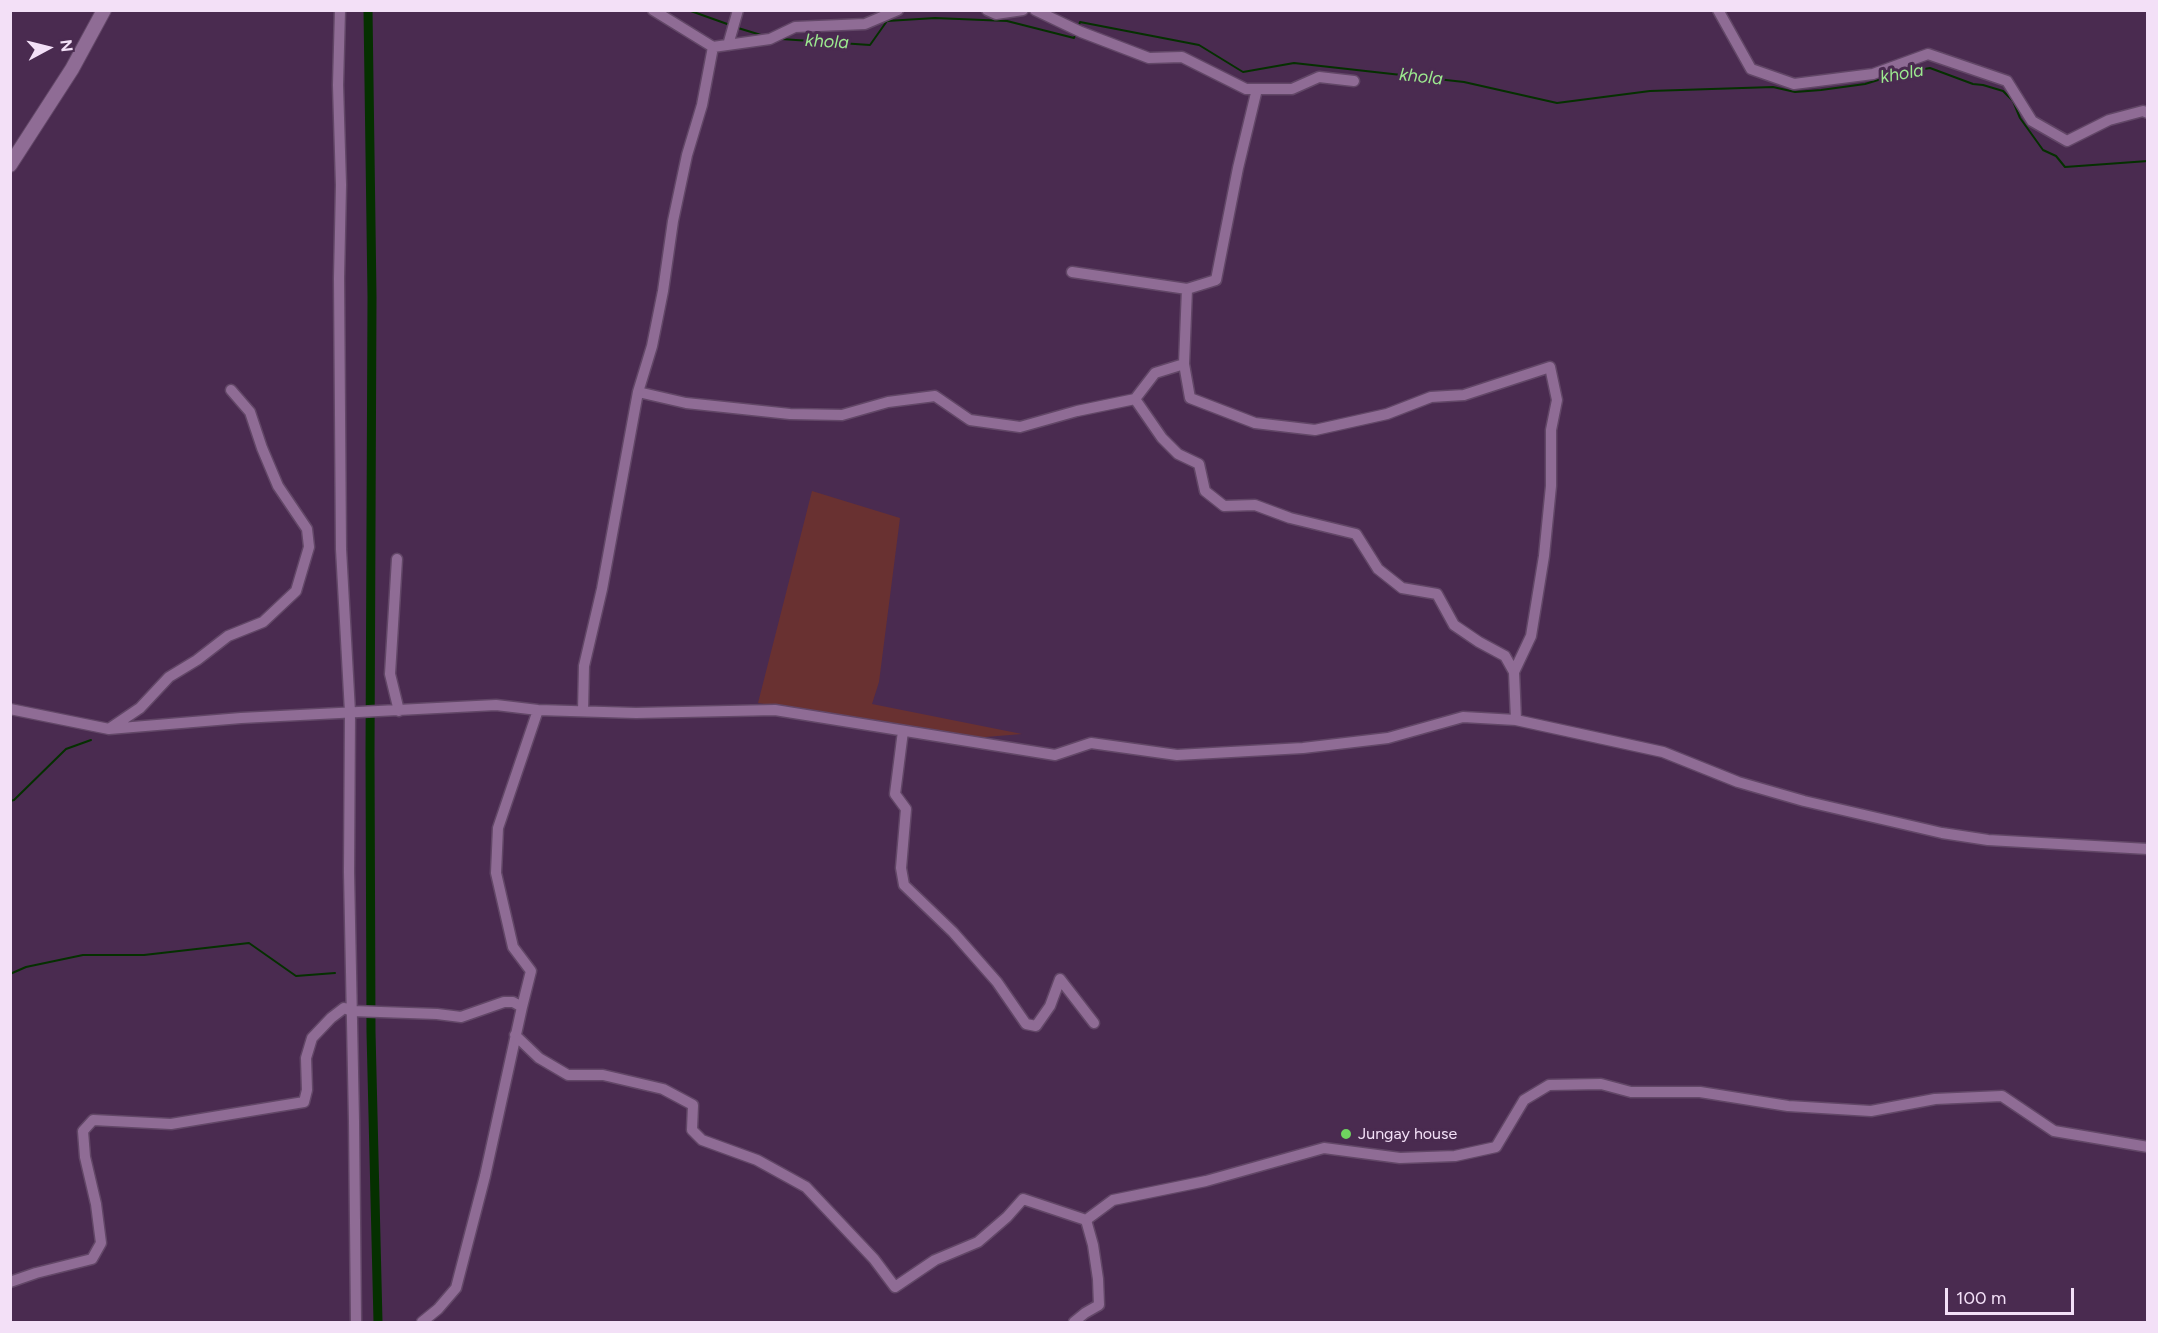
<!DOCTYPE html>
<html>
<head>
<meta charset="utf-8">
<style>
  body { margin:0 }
  #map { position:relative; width:2158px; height:1333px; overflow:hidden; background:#4a2b50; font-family:Figtree,sans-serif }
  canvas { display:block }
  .frame { position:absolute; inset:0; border:12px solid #f3e0f7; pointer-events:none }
  .north { position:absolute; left:18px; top:18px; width:60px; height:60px; -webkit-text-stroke:4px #4a2b50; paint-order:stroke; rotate:83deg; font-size:16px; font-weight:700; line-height:24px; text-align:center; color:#f3e0f7 }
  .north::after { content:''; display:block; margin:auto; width:21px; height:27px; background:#f3e0f7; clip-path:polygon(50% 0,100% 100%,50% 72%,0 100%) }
  .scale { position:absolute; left:1945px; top:1288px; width:129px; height:27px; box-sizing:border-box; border:3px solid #f3e0f7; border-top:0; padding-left:8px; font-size:18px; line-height:21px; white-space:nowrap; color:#f3e0f7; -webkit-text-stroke:4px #4a2b50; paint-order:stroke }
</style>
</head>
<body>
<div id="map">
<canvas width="2158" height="1333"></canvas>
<div class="frame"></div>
<div class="north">N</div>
<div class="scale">100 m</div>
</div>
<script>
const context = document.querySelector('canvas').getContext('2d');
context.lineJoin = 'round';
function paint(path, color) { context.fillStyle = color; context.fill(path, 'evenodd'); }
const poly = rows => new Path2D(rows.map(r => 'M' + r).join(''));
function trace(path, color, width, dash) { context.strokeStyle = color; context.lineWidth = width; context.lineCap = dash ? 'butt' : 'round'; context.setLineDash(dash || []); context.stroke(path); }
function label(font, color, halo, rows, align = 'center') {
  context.font = font + ' Figtree,sans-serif'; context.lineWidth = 6; context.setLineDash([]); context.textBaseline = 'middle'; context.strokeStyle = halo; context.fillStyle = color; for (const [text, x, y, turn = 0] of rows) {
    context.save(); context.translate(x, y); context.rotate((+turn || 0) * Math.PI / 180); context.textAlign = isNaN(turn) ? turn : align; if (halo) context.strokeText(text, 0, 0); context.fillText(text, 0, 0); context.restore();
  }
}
const green = poly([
  [812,491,900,518,879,682,872,704,1022,734,973,738,758,703]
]);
const stream = poly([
  [688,10,730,25],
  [738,28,761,35],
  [1078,28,1080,22,1199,45,1243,72,1294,63,1464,82,1557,103,1650,91,1773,87,1795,92,1821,90,1865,84,1901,73,1930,68,1973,84,1983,85,2003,91,2013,101,2020,118,2043,150,2056,156,2065,167,2148,161],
  [781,39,870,45,887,21,935,18,1007,21,1074,38,1076,33],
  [10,801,14,800,66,749,91,740],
  [10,974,26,967,83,955,144,955,249,943,296,976,335,973]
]);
const canal = poly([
  [368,10,372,297,370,753,371,1032,378,1322]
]);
const street = poly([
  [340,10,338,85,341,185,339,278,341,549,350,712,349,872,354,1121,356,1322],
  [653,10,713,47],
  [987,10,996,14,1023,10],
  [1035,10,1081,32,1149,58,1182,57,1246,89,1292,89,1319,77,1354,81],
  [1718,10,1751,69,1794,84,1873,74,1928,54,2007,81,2032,121,2067,141,2109,120,2143,111,2148,113],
  [728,45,738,10],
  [1072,272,1187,289],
  [1184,364,1190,398,1255,423,1315,430,1387,414,1431,397,1464,395,1550,367,1557,400,1551,430,1551,486,1544,556,1531,636,1514,672],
  [638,392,686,403,790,414,842,415,888,402,935,396,970,420,1020,427,1077,411,1135,399,1162,438,1178,454,1199,464,1205,491,1224,506,1255,505,1290,518,1356,534,1378,569,1402,588,1437,594,1454,625,1479,642,1505,656,1514,672,1516,720],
  [1135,399,1155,373,1184,364,1187,289,1216,280,1238,168,1257,89],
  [397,559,390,674,399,711],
  [10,709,109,729,241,718,496,705,538,710,636,713,775,710,1055,755,1091,743,1177,755,1303,748,1388,738,1463,717,1516,720,1663,752,1738,782,1804,801,1942,833,1988,840,2148,849],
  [583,711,584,666,602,589,638,392,652,346,663,291,673,221,687,155,702,105,713,47,770,39,795,27,865,24,898,10],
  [109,729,140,708,169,677,197,660,228,636,263,622,296,591,309,547,307,529,278,486,262,448,250,412,231,390],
  [903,731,895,794,906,809,901,868,904,885,953,932,997,982,1026,1024,1036,1026,1050,1006,1060,979,1094,1023],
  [515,1035,539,1058,568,1075,603,1075,663,1089,693,1105,692,1130,702,1140,757,1160,806,1187,874,1259,895,1287,935,1260,978,1242,1007,1217,1023,1199,1086,1220,1113,1200,1206,1181,1324,1148,1400,1158,1455,1156,1496,1147,1524,1100,1549,1085,1601,1084,1631,1092,1700,1092,1788,1106,1871,1111,1935,1099,2002,1096,2054,1131,2148,1147],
  [10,1282,36,1273,92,1259,101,1243,96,1204,85,1157,83,1131,93,1120,171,1124,304,1102,307,1090,306,1058,312,1038,331,1018,344,1008,352,1011,437,1014,461,1017,504,1002,513,1002,522,1007],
  [422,1322,438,1309,456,1288,485,1176,522,1007,531,971,513,947,496,873,498,828,538,710],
  [1074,1322,1085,1313,1099,1305,1098,1279,1093,1245,1086,1220]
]);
const secondary = poly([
  [10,165,72,69,104,10]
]);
const markers = [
  [1346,1134,6,"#6fd35f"]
];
const poiNames = [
  ["Jungay house",1358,1134]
];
const waterNames = [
  ["khola",827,42,3],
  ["khola",1902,74,-10],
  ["khola",1421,77,6]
];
paint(green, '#693131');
trace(stream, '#053000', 2);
trace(canal, '#053000', 9);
trace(street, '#624767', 13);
trace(secondary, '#624767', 16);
trace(street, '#8f6c95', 10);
trace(secondary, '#8f6c95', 14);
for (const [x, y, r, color] of markers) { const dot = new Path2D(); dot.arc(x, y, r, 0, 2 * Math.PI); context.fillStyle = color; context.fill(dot); trace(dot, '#4a2b50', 2); }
label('16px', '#f3e0f7', '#4a2b50', poiNames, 'left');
label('italic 18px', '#9ce98f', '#4a2b50', waterNames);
</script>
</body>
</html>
